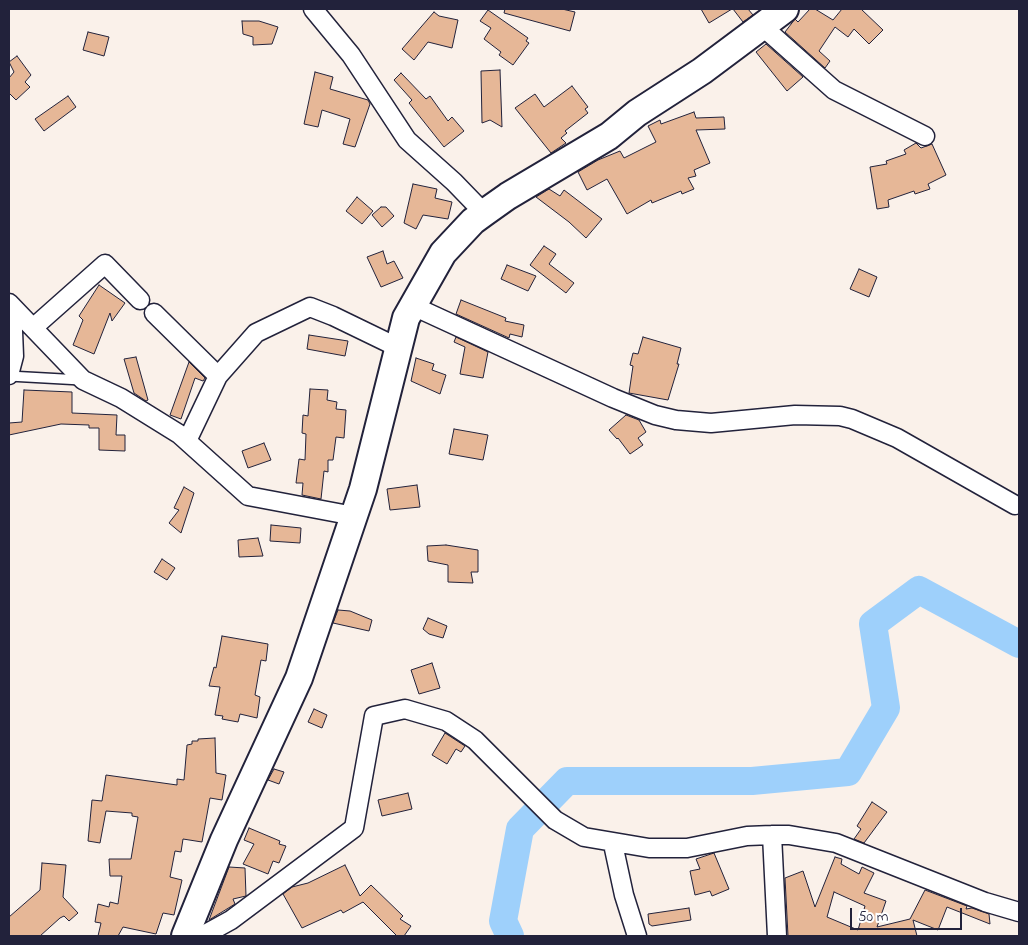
<!DOCTYPE html>
<html>
<head>
<meta charset="utf-8">
<style>
  body { margin:0 }
  #map { position:relative; width:1028px; height:945px; overflow:hidden; background:#faf1ea; font-family:"Indie Flower",sans-serif }
  canvas { display:block }
  .frame { position:absolute; inset:0; border:10px solid #22223b; pointer-events:none }
  .scale { position:absolute; left:850px; top:908px; width:112px; height:22px; box-sizing:border-box; border:2px solid #22223b; border-top:0; padding-left:6px; font-size:15px; line-height:18px; white-space:nowrap; color:#22223b; -webkit-text-stroke:4px #fff; paint-order:stroke }
</style>
</head>
<body>
<div id="map">
<canvas width="1028" height="945"></canvas>
<div class="frame"></div>
<div class="scale">50 m</div>
</div>
<script>
const context = document.querySelector('canvas').getContext('2d');
context.lineJoin = 'round';
const poly = rows => new Path2D(rows.map(r => 'M' + r).join(''));
function trace(path, color, width, dash) { context.strokeStyle = color; context.lineWidth = width; context.lineCap = dash ? 'butt' : 'round'; context.setLineDash(dash || []); context.stroke(path); }
function paint(path, color) { context.fillStyle = color; context.fill(path, 'evenodd'); }
const river = poly([
  [510,936,503,921,520,829,567,781,752,781,848,772,886,708,873,624,919,590,1019,644]
]);
const building = poly([
  [505,9,562,9,575,12,570,31,504,13,505,9],
  [701,9,732,9,709,23,701,9],
  [733,9,748,9,753,15,743,22,733,9],
  [810,9,815,9,833,20,842,9,861,9,883,30,869,44,854,29,848,37,835,27,819,51,830,61,825,68,785,32,795,19,798,22,810,9],
  [488,10,528,38,526,41,529,43,513,65,499,55,501,52,484,39,491,28,480,21,488,10],
  [434,12,439,16,458,20,452,48,428,42,414,60,402,49,434,12],
  [242,21,259,21,278,27,272,44,253,45,253,37,243,34,242,21],
  [88,32,109,37,104,56,83,50,88,32],
  [766,44,803,77,787,91,756,52,766,44],
  [17,56,31,75,25,82,30,87,16,100,9,93,9,78,14,72,9,62,17,56],
  [500,70,502,127,490,120,482,123,481,71,500,70],
  [315,72,333,77,330,89,368,100,370,104,355,147,343,144,350,119,322,110,318,127,304,124,315,72],
  [401,73,426,99,430,96,448,121,452,117,464,131,444,147,409,103,412,100,394,80,401,73],
  [572,86,588,107,585,109,588,113,565,131,567,133,561,138,566,143,551,153,515,108,535,94,544,107,572,86],
  [68,96,76,107,44,131,35,119,68,96],
  [694,112,696,118,724,117,725,129,696,130,710,163,694,170,696,176,688,178,694,189,682,194,681,191,652,203,651,200,627,214,607,179,587,190,578,172,598,160,620,151,624,158,656,142,648,126,660,120,661,124,694,112],
  [916,143,921,148,932,144,946,175,928,184,930,189,915,194,914,191,888,200,889,207,877,209,870,167,887,164,886,161,906,154,904,150,916,143],
  [413,184,437,189,435,198,452,202,448,219,423,215,416,229,404,223,413,184],
  [549,189,560,196,564,190,602,219,586,238,569,222,536,197,549,189],
  [357,197,373,211,362,224,346,211,357,197],
  [381,207,386,207,394,216,382,227,372,215,381,207],
  [544,246,556,254,549,264,574,283,566,293,530,265,544,246],
  [383,251,387,264,394,261,403,278,381,287,367,257,383,251],
  [507,265,536,276,528,291,501,279,507,265],
  [859,269,877,277,869,297,850,289,859,269],
  [99,285,125,303,112,321,110,313,94,354,73,345,83,320,79,316,99,285],
  [461,300,506,318,505,321,524,325,522,337,510,334,509,338,456,314,461,300],
  [309,335,348,341,345,356,307,349,309,335],
  [456,337,488,352,483,378,460,374,465,347,454,342,456,337],
  [643,337,681,348,677,364,679,364,668,400,629,393,633,366,630,365,633,353,638,354,643,337],
  [136,357,148,400,146,401,134,393,124,359,136,357],
  [416,358,434,364,432,370,446,375,440,394,411,381,416,358],
  [189,362,205,378,203,381,195,378,181,419,170,415,189,362],
  [310,389,328,390,327,400,337,402,336,409,346,410,344,438,336,437,333,460,328,460,328,472,324,471,321,499,302,495,303,483,296,483,299,459,305,460,306,434,302,433,303,415,308,416,310,389],
  [24,390,72,392,72,413,117,415,116,435,125,435,125,451,99,450,99,428,89,428,89,425,61,424,9,435,9,423,22,422,24,390],
  [626,415,639,420,646,432,638,438,643,445,630,454,618,438,617,439,609,430,626,415],
  [454,429,488,435,483,460,449,454,454,429],
  [264,443,271,460,248,468,242,451,264,443],
  [417,485,420,507,390,510,387,489,417,485],
  [184,487,194,493,181,533,169,523,179,510,174,508,184,487],
  [271,525,301,528,300,543,270,541,271,525],
  [258,538,263,556,239,557,238,540,258,538],
  [446,545,478,550,478,572,471,572,473,583,448,582,448,565,428,561,427,546,446,545],
  [162,559,175,568,167,580,154,572,162,559],
  [338,610,350,611,372,620,369,631,333,623,338,610],
  [428,618,447,626,443,638,429,634,423,629,428,618],
  [222,636,268,644,266,661,261,660,255,695,260,697,257,718,240,714,238,722,222,719,223,716,215,715,220,687,209,686,214,667,216,668,222,636],
  [432,663,440,688,419,694,411,670,432,663],
  [314,709,327,715,322,728,308,722,314,709],
  [445,733,465,746,461,752,456,749,447,764,432,755,445,733],
  [215,738,216,773,226,775,222,800,210,798,202,842,183,839,181,852,175,851,170,877,182,880,174,915,163,913,156,934,123,927,118,936,98,936,101,923,95,922,98,904,109,907,110,902,118,904,122,876,110,876,109,859,131,859,138,817,132,816,132,813,106,811,100,843,88,841,92,800,102,801,106,775,177,785,177,779,184,780,187,745,192,744,192,741,198,741,198,739,215,738],
  [274,769,284,772,279,784,268,780,274,769],
  [408,793,412,809,382,816,378,800,408,793],
  [872,802,887,812,864,843,854,839,861,829,857,826,872,802],
  [249,828,280,841,279,844,286,846,279,863,273,861,268,874,243,864,254,844,244,840,249,828],
  [714,853,729,889,712,896,710,891,695,895,690,871,700,869,696,859,714,853],
  [835,857,842,859,841,864,859,874,862,867,874,873,864,893,886,901,877,927,910,919,925,890,967,906,966,909,972,908,989,914,990,924,947,907,938,930,913,920,917,936,788,936,785,878,803,871,815,907,835,857],
  [834,892,865,906,858,930,827,917,834,892],
  [42,863,66,865,63,897,78,913,69,921,64,916,60,918,40,936,9,936,9,917,40,890,42,863],
  [345,865,360,896,371,885,403,916,400,919,411,926,404,936,397,936,363,902,343,913,341,910,302,928,283,894,292,887,308,883,345,865],
  [229,867,245,868,246,896,233,899,235,904,209,920,229,867],
  [689,908,691,920,652,926,649,924,648,914,689,908]
]);
const lane = poly([
  [9,376,81,380]
]);
const street = poly([
  [313,9,351,55,407,140,454,182,484,213],
  [762,26,834,90,925,136],
  [9,303,83,380,121,398,179,434,248,496,354,516],
  [413,306,613,398,655,415,676,420,711,423,795,415,840,416,852,419,897,438,1015,505],
  [154,313,218,376,187,441],
  [34,327,105,264,140,300],
  [9,375,14,356,12,306],
  [218,376,256,333,310,307,333,316,399,348],
  [772,835,777,936],
  [613,844,624,895,637,936],
  [202,936,231,920,354,828,374,716,405,709,446,721,475,740,555,820,584,837,649,848,687,848,747,836,772,835,789,835,836,843,985,902,1019,912]
]);
const secondary = poly([
  [185,936,224,840,299,678,363,489,406,318,443,253,473,221,484,213,508,196,609,136,637,113,702,71,785,9]
]);
trace(river, '#9ed0fb', 28);
paint(building, '#e6b797');
trace(building, '#22223b', 1);
trace(lane, '#22223b', 12);
trace(street, '#22223b', 21);
trace(secondary, '#22223b', 30);
trace(lane, '#fff', 9);
trace(street, '#fff', 18);
trace(secondary, '#fff', 26);
</script>
</body>
</html>
